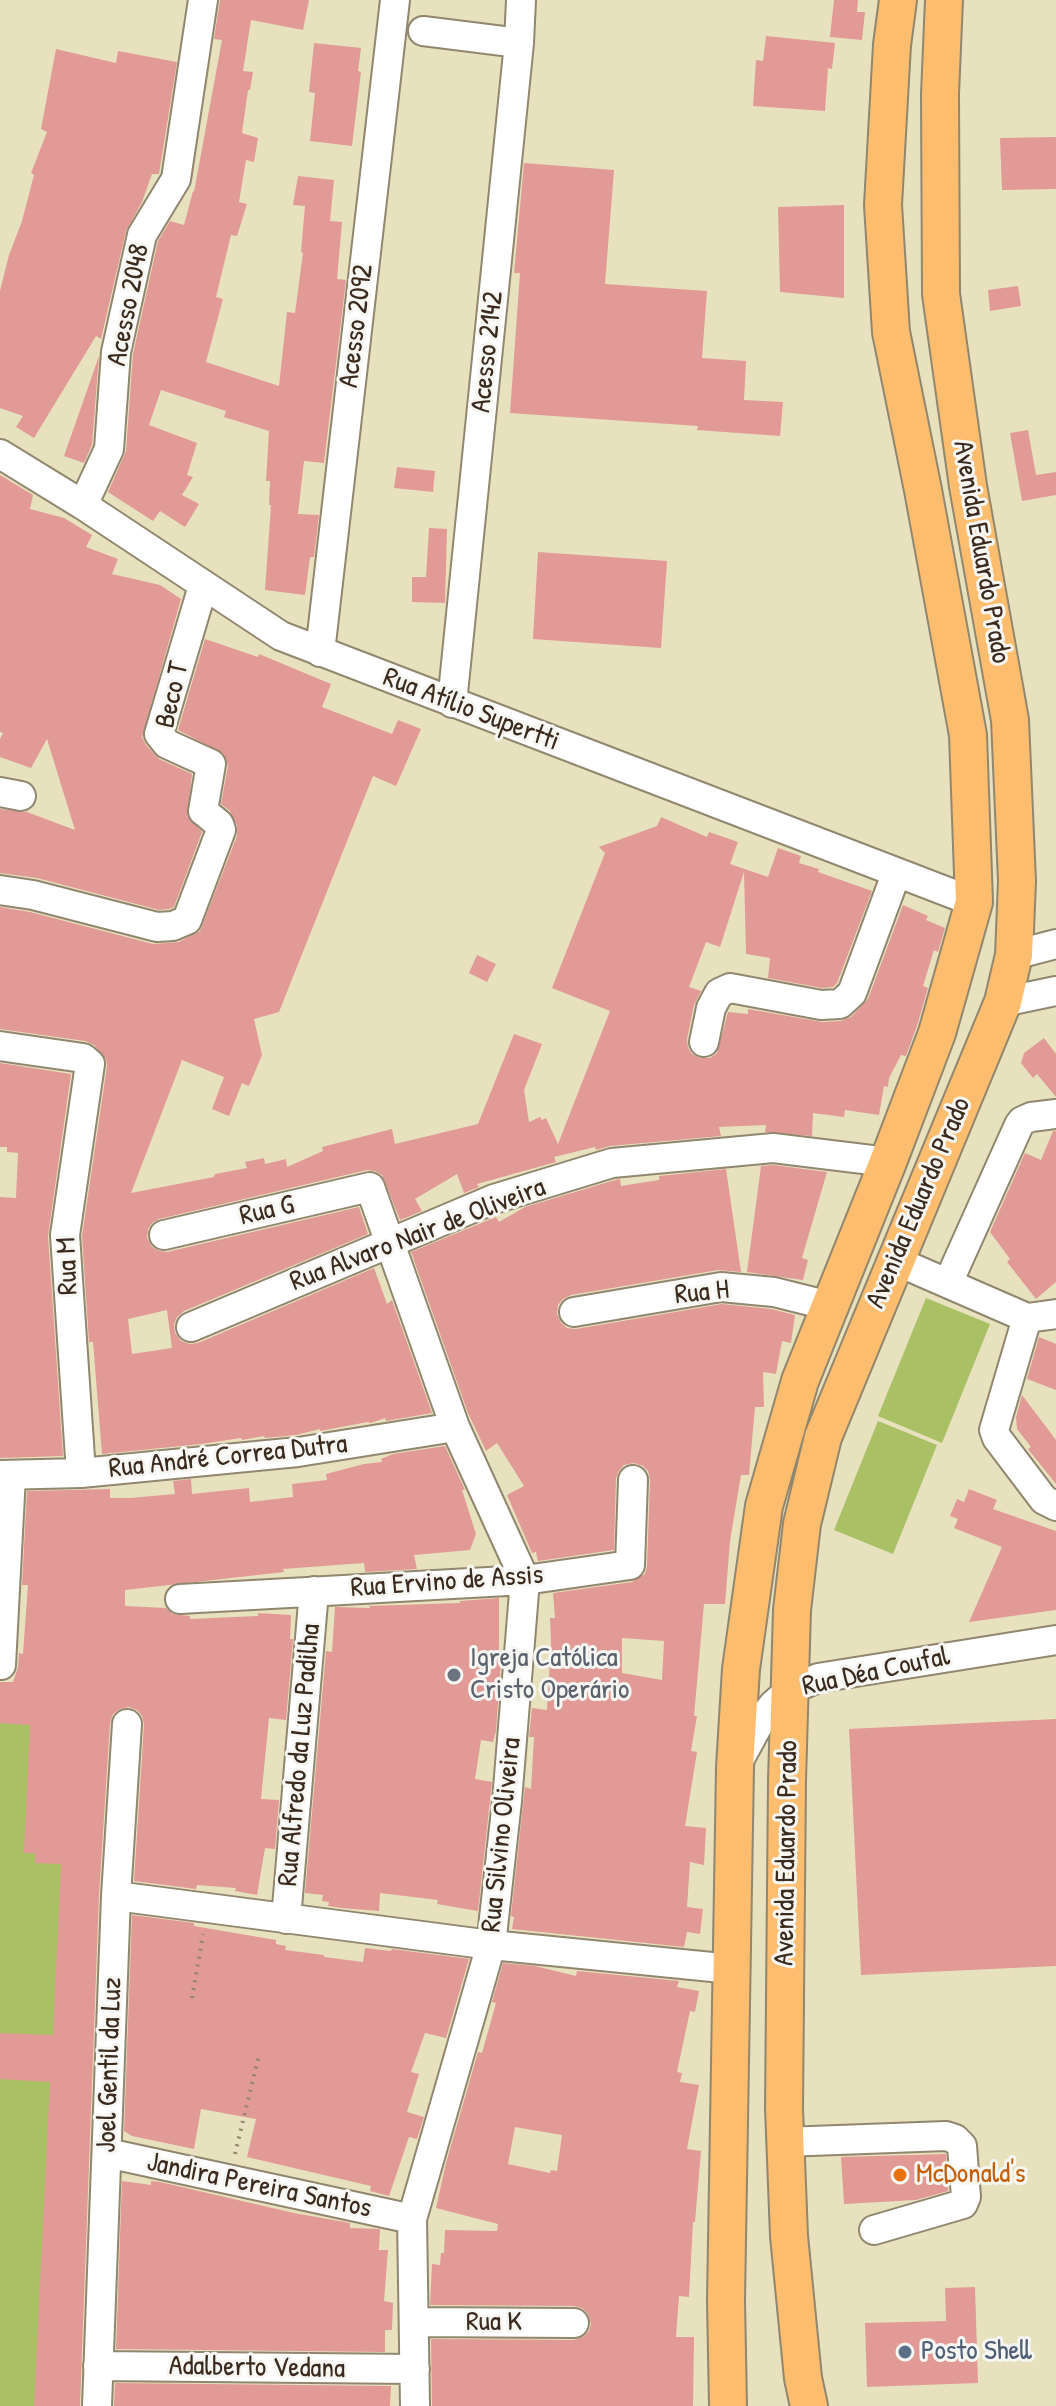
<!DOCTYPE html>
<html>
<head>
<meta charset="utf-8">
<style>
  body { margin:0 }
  canvas { display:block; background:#e7e1be }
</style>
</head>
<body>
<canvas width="1056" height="2406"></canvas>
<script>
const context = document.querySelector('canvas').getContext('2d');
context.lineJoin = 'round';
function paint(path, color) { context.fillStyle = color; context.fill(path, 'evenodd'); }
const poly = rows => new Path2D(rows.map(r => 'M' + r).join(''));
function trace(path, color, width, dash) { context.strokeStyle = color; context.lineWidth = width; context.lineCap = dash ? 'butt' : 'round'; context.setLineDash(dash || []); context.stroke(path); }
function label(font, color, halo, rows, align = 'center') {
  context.font = font + ' "Patrick Hand",sans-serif'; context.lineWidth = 6; context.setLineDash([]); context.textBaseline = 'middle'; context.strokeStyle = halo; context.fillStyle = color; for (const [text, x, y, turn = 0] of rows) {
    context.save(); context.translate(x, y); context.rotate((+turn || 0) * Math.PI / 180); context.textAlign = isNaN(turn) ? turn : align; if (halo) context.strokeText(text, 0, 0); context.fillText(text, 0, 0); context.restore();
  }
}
const green = poly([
  [926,1298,990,1324,942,1443,878,1416],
  [878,1421,937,1445,893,1554,834,1530],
  [0,1697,83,1701,50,2406,0,2406]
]);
const building = poly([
  [220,0,309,0,303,30,251,20,243,71,253,72,250,90,248,90,242,133,258,138,254,162,246,160,239,202,247,204,237,236,231,235,216,297,223,299,206,362,279,386,287,312,295,313,303,253,301,252,305,206,293,205,298,176,334,180,330,221,342,222,337,279,346,280,324,463,304,461,298,514,319,515,314,557,310,557,305,595,265,590,271,505,269,505,270,481,266,481,269,431,224,417,226,411,161,390,149,425,197,443,187,475,193,477,182,495,199,504,185,527,160,511,153,521,108,492,126,451,133,354,158,241,170,221,184,225,193,191,194,192,222,40,214,39],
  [834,0,858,0,857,12,865,12,862,40,830,37],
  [766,36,835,43,832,69,828,68,825,111,753,106,756,60,763,61],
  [314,43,361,48,358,71,361,72,352,146,310,141,315,93,309,92],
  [56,49,116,63,118,51,177,62,159,174,152,174,142,202,126,231,101,339,96,336,34,438,16,427,23,416,0,408,0,291,9,255,22,221,34,175,31,173,47,132,41,129],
  [1056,137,1056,189,1002,190,1000,138],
  [524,163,614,170,605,284,707,291,702,358,746,361,744,400,783,402,780,436,697,430,698,426,510,413,520,273,514,273],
  [844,205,844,298,780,292,778,207],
  [1018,286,1021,306,990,311,988,290],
  [99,356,92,445,84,463,64,456],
  [1028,430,1036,475,1056,472,1056,495,1022,501,1010,433],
  [397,467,435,471,433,492,394,488],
  [0,475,33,495,30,509,64,518,92,535,86,547,118,559,112,574,160,585,181,599,142,737,146,745,159,759,192,774,187,816,202,832,174,907,169,909,159,910,37,878,0,873,0,809,27,812,75,830,47,739,31,768,0,757,0,739,3,733,0,732],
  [429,528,447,529,445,603,412,602,412,577,426,577],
  [538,552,667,561,661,648,533,639],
  [205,639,258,657,259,654,331,684,322,707,392,734,398,720,421,729,396,786,373,776,279,1012,254,1019,262,1055,249,1086,242,1083,229,1116,212,1109,224,1077,182,1060,131,1193,214,1177,215,1174,247,1168,245,1162,264,1158,265,1164,286,1159,287,1167,323,1151,322,1147,392,1129,395,1144,478,1124,514,1034,542,1044,524,1090,529,1122,540,1117,542,1120,546,1118,558,1144,610,1011,552,988,605,853,599,847,657,826,661,817,707,837,709,832,738,842,730,864,768,877,778,848,801,856,799,863,819,869,818,872,872,891,837,983,833,987,822,988,768,978,770,958,746,954,744,872,720,947,706,942,689,987,701,991,694,1005,687,1039,688,1048,692,1054,700,1058,710,1058,717,1053,728,1012,748,1014,748,1009,822,1022,841,1021,851,1017,868,999,903,905,928,916,926,920,945,928,938,952,934,950,923,986,928,988,917,1026,906,1056,901,1055,889,1078,888,1087,884,1086,879,1115,845,1110,844,1117,813,1113,812,1136,765,1132,766,1125,719,1127,721,1136,610,1146,596,1150,595,1147,554,1157,556,1162,477,1184,479,1187,464,1193,457,1174,415,1199,422,1211,400,1220,382,1175,375,1171,367,1170,159,1219,152,1223,148,1229,147,1238,152,1247,160,1251,167,1252,359,1207,368,1234,184,1311,177,1317,174,1324,175,1333,181,1341,190,1344,198,1343,374,1268,387,1304,392,1300,432,1413,386,1421,385,1418,371,1423,368,1422,320,1431,320,1429,296,1435,265,1438,264,1436,242,1440,241,1438,201,1444,102,1454,93,1342,89,1342,82,1236,107,1066,106,1059,94,1045,85,1041,0,1029,0,907,30,912,153,944,179,942,200,931,237,836,237,826,230,811,221,804,228,766,224,754,178,730],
  [167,1310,172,1348,132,1354,128,1319],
  [477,955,496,964,487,982,469,973],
  [1044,1038,1056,1054,1056,1097,1037,1074,1033,1078,1021,1063,1024,1053],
  [0,1063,71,1074,48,1236,63,1456,0,1458,0,1197,16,1198,18,1153,7,1152,7,1147,0,1147],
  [1053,1131,1056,1131,1056,1282,1036,1299,1007,1262,1010,1259,990,1232,1025,1153,1041,1160],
  [773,1165,827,1172,802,1258,808,1260,803,1280,747,1272,761,1166],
  [726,1169,741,1272,718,1270,571,1295,563,1299,558,1305,557,1314,561,1323,567,1328,576,1329,722,1304,771,1309,795,1315,791,1343,782,1341,776,1374,763,1372,764,1407,755,1407,749,1475,741,1475,730,1541,725,1604,704,1604,694,1716,697,1716,691,1751,697,1752,685,1826,706,1828,704,1865,690,1862,687,1907,703,1909,700,1934,687,1932,684,1947,512,1929,514,1917,511,1916,525,1787,531,1789,534,1737,529,1737,532,1708,547,1710,551,1643,550,1618,555,1618,553,1593,632,1582,645,1574,647,1566,650,1480,648,1471,643,1466,634,1463,624,1465,618,1472,616,1479,614,1550,538,1561,536,1552,532,1553,507,1495,524,1486,497,1443,486,1451,468,1413,411,1252,496,1217,499,1222,525,1207,615,1180,620,1179,621,1186,659,1180,659,1176],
  [622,1638,664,1641,662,1680,622,1673],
  [1039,1337,1056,1344,1056,1390,1027,1379],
  [1022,1395,1056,1440,1056,1484,1028,1449,1031,1447,1017,1429,1016,1417],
  [445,1446,465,1490,462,1490,476,1534,470,1550,414,1555,417,1569,365,1572,364,1563,350,1564,283,1569,284,1572,125,1590,125,1606,166,1608,173,1614,190,1616,190,1619,258,1616,258,1613,291,1615,290,1639,293,1639,286,1720,269,1718,261,1799,279,1800,275,1849,265,1848,257,1895,235,1891,236,1888,197,1885,196,1889,134,1881,144,1724,142,1716,137,1710,129,1707,120,1709,113,1714,110,1723,99,1895,80,2406,34,2406,50,2082,0,2079,0,2033,53,2035,61,1864,35,1863,35,1853,24,1853,30,1725,0,1723,0,1682,13,1682,18,1667,19,1653,23,1654,28,1585,22,1585,27,1491,110,1489,110,1498,130,1498,175,1494,173,1481,191,1479,192,1494,249,1488,250,1502,293,1497,292,1484,327,1480,326,1474,364,1464,382,1462,381,1459,393,1454],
  [969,1489,997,1500,993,1509,1056,1531,1056,1610,969,1622,1002,1547,954,1528,958,1519,950,1516,957,1499,964,1502],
  [499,1598,499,1661,501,1661,496,1731,493,1742,481,1740,475,1779,492,1782,478,1911,437,1904,438,1900,380,1893,379,1911,341,1908,328,1906,329,1902,322,1901,323,1895,305,1893,326,1651,332,1652,335,1607,370,1608,369,1606,460,1603,460,1601],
  [1056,1719,1056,1966,861,1975,849,1729],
  [132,1915,194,1923,194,1926,276,1940,276,1944,286,1946,285,1950,324,1955,324,1957,363,1962,365,1948,391,1951,392,1949,469,1959,446,2038,425,2033,411,2072,419,2074,407,2112,424,2117,417,2139,409,2137,389,2196,370,2191,371,2186,247,2157,256,2119,201,2109,194,2149,132,2136,124,2131],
  [503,1963,535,1966,576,1976,577,1971,679,1981,677,1987,699,1991,695,2012,690,2011,677,2072,682,2073,680,2082,699,2085,687,2149,701,2151,695,2222,693,2222,689,2297,679,2296,676,2337,694,2337,693,2406,432,2406,431,2339,574,2340,583,2337,589,2331,591,2324,588,2314,582,2308,574,2306,430,2305,432,2264,440,2265,441,2253,444,2253,445,2230,497,2231,498,2224,436,2208,446,2163,478,2052,482,2053,496,2003,492,2002],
  [515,2127,562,2135,557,2171,551,2170,550,2173,508,2164],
  [946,2154,948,2191,916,2200,844,2204,841,2157],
  [122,2181,151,2185,151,2181,160,2182,294,2213,350,2223,350,2228,380,2229,379,2250,388,2250,384,2301,393,2303,392,2330,385,2330,385,2352,116,2349],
  [975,2287,978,2383,867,2387,865,2323,946,2321,945,2288],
  [115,2383,391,2386,390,2406,114,2406]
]);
const path = poly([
  [192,1998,203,1934],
  [235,2154,259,2055]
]);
const minor = poly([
  [423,31,519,43],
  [0,454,83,505,281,636,974,902],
  [83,505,109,449,116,352,142,235,176,179,203,0],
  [320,652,395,0],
  [452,703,519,43,521,0],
  [0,792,21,796],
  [0,890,33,895,157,927,173,926,187,920,221,830,219,824,203,811,211,764,167,744,159,734,203,586],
  [1014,955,1056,944],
  [1003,1002,1056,991],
  [704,1042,711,1008,719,993,730,988,821,1005,840,1004,852,993,896,874],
  [0,1046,83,1058,90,1064,65,1235,81,1473],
  [164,1235,370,1187,455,1427,525,1580,507,1801,491,1945,412,2219,415,2406],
  [894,1260,1027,1318,1056,1314],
  [948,1283,1019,1125,1022,1121,1031,1117,1056,1114],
  [574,1312,721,1287,774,1292,830,1306],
  [1027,1318,994,1430,997,1438,1044,1500,1056,1506],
  [191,1327,494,1199,612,1163,773,1148,888,1162],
  [0,1475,81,1473,298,1452,455,1427],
  [180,1599,525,1580,630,1565,633,1480],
  [1,1665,11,1476],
  [738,1762,761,1720,773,1705,790,1690,818,1678,1056,1640],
  [116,1896,491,1945,732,1969],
  [286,1919,314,1591],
  [784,2142,946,2136,955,2139,962,2146,966,2197,963,2204,874,2230],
  [107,2153,412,2219],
  [414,2322,574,2323],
  [98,2366,415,2369],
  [97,2406,116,1896,127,1724]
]);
const major = poly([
  [728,2406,726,2300,735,1767,741,1669,764,1506,800,1381,888,1162,937,1033,974,902,968,735,923,490,891,332,883,205,892,45,898,0],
  [809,2406,803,2378,789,2236,784,2108,787,1781,792,1610,802,1524,823,1437,1003,1002,1014,955,1017,881,1010,720,968,486,941,294,940,94,944,0]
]);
const markers = [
  [454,1675,8,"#6b7280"],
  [900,2175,8,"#e8710a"],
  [905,2352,8,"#5c6f8a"]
];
const streetNames = [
  ["Acesso 2048",129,305,-79],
  ["Acesso 2092",357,326,-83],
  ["Acesso 2142",488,352,-84],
  ["Avenida Eduardo Prado",981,552,80],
  ["Beco T",173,695,-77],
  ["Rua Atílio Supertti",471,710,21],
  ["Avenida Eduardo Prado",919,1203,-67],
  ["Rua G",267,1211,-13],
  ["Rua Alvaro Nair de Oliveira",418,1235,-21],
  ["Rua M",68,1266,-92],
  ["Rua H",702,1293,-6],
  ["Rua André Correa Dutra",228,1457,-6],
  ["Rua Ervino de Assis",447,1582,-4],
  ["Rua Déa Coufal",876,1672,-12],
  ["Rua Alfredo da Luz Padilha",300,1755,-85],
  ["Rua Silvino Oliveira",502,1835,-84],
  ["Avenida Eduardo Prado",787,1853,-89],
  ["Joel Gentil da Luz",110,2065,-88],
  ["Jandira Pereira Santos",259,2186,12],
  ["Rua K",494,2323],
  ["Adalberto Vedana",257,2368,1]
];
const worshipNames = [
  ["Igreja Católica",470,1659],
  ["Cristo Operário",470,1691]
];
const foodNames = [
  ["McDonald's",916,2175]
];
const serviceNames = [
  ["Posto Shell",921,2352]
];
paint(green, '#a9c065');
paint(building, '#e29a96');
trace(minor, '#91866e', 32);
trace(major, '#91866e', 40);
trace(path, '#91866e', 4, [2, 6]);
trace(minor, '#fff', 28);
trace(major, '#fcbd6f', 36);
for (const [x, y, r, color] of markers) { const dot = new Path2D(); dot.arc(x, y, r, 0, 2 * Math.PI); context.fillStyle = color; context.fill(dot); trace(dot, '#f6f6f2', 3); }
label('28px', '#3b2a1e', '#f6f6f2', streetNames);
label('28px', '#5b616d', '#f6f6f2', worshipNames, 'left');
label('28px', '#c56008', '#f6f6f2', foodNames, 'left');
label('28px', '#4e5e75', '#f6f6f2', serviceNames, 'left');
</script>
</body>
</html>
